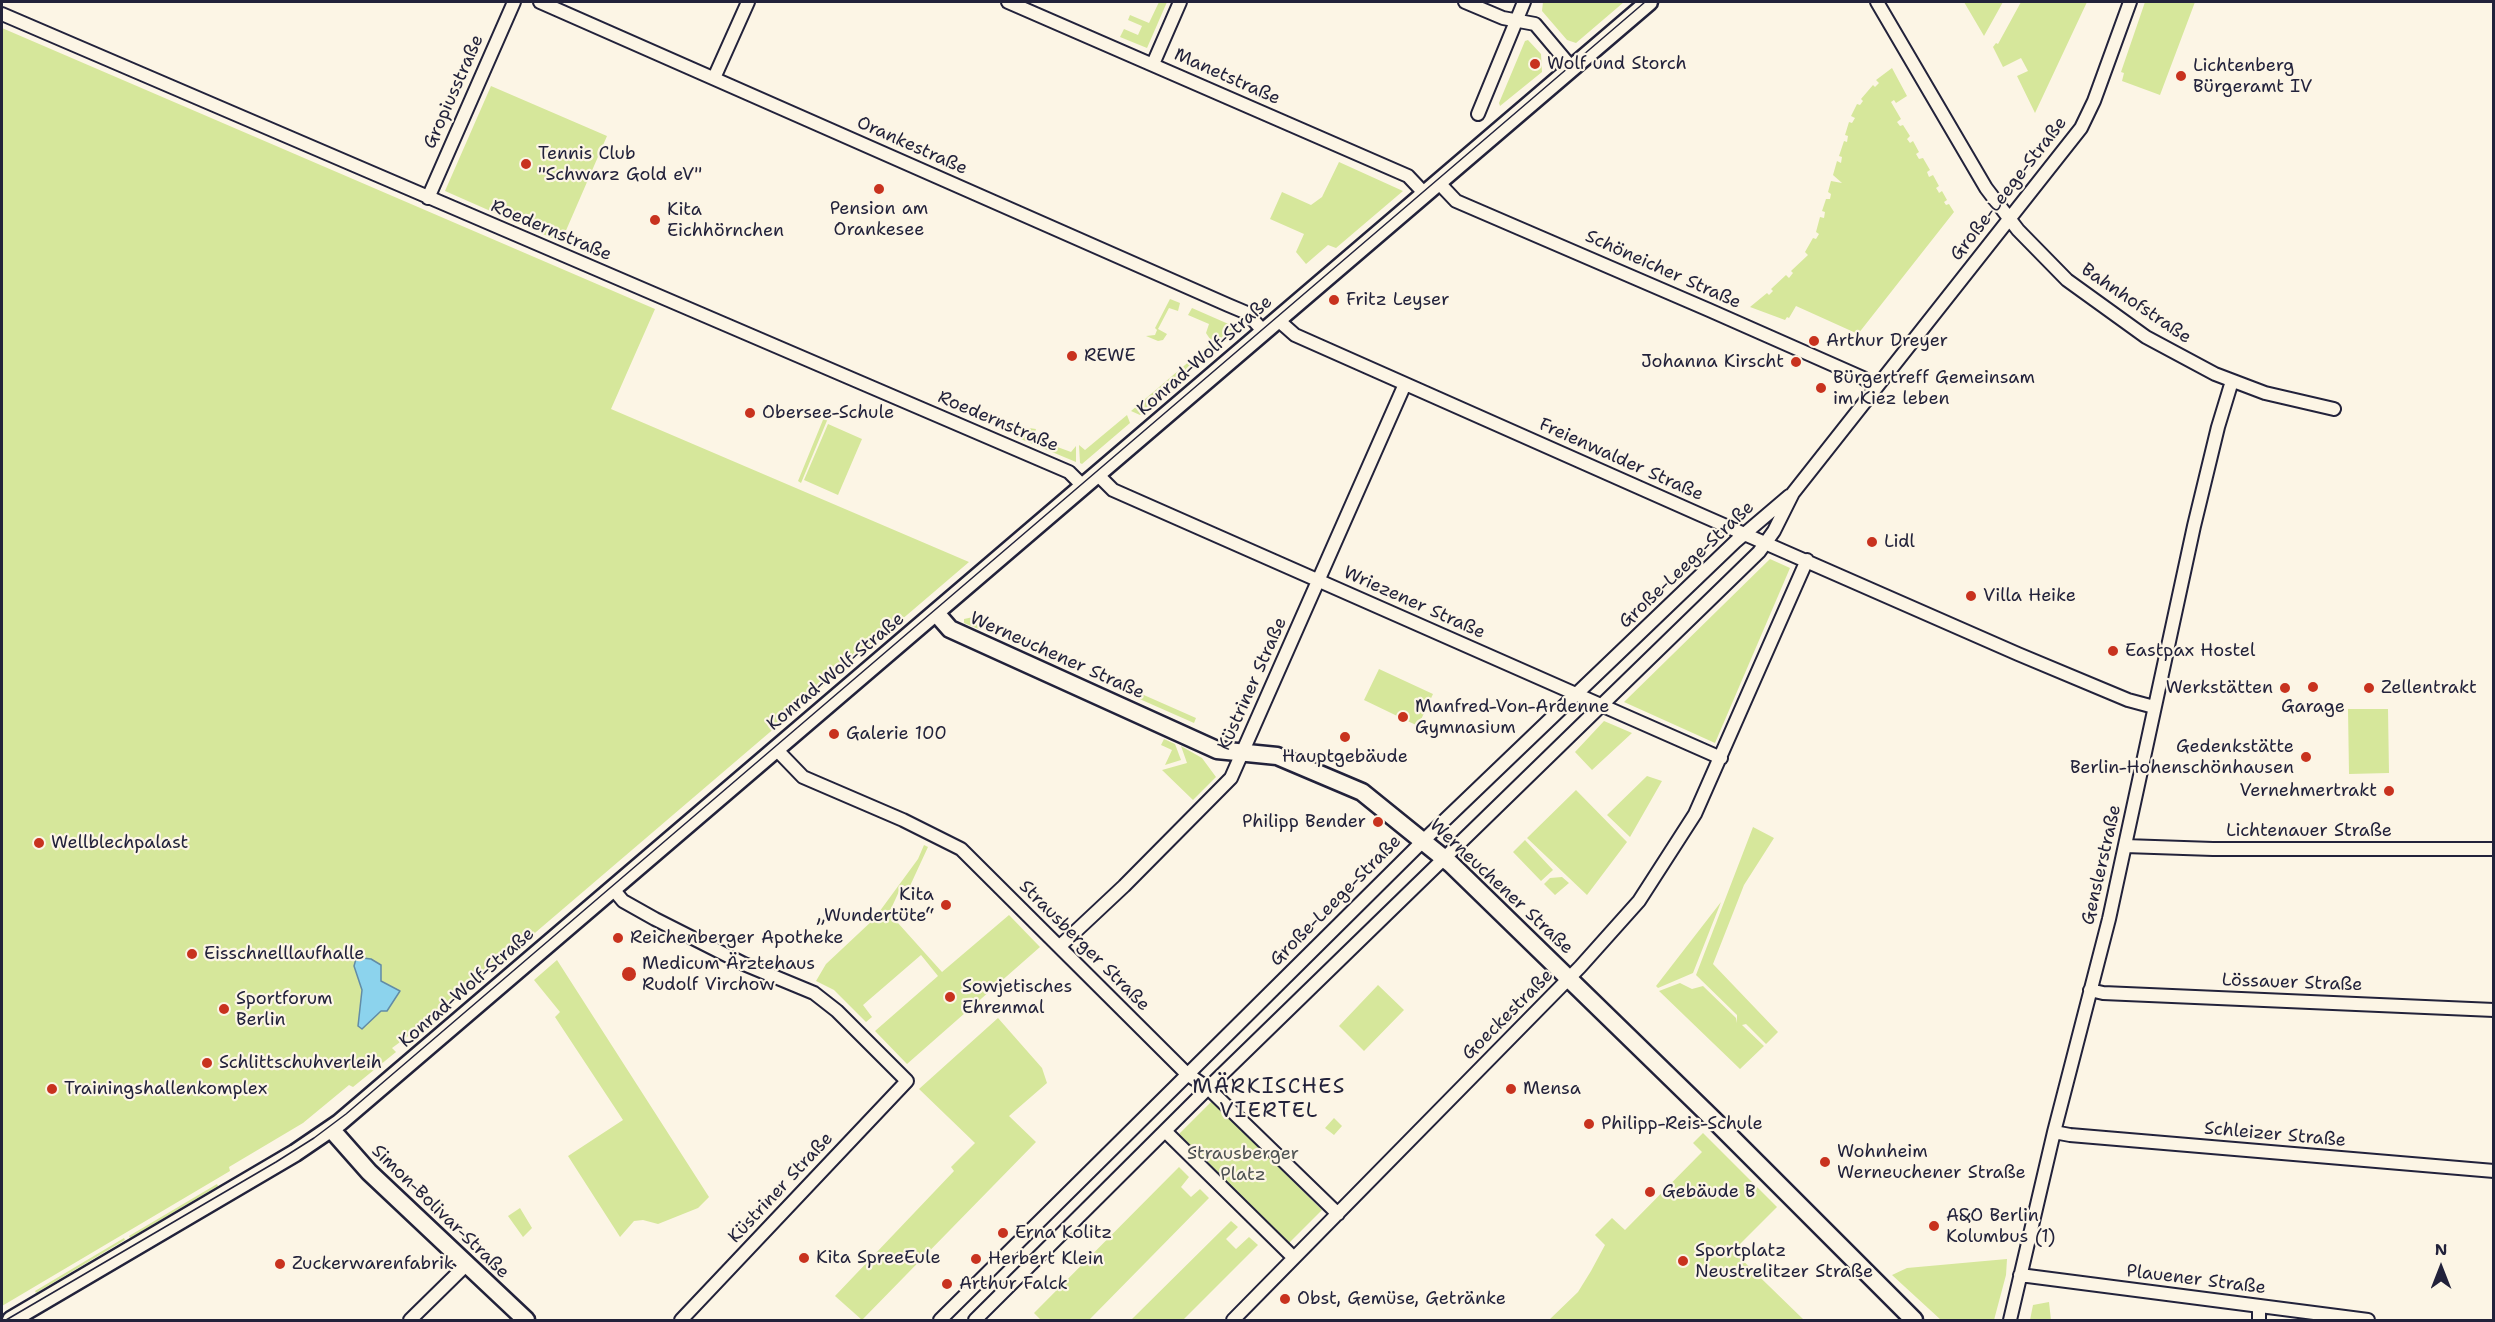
<!DOCTYPE html>
<html>
<head>
<meta charset="utf-8">
<style>
  body { margin:0 }
  #map { position:relative; width:2495px; height:1322px; overflow:hidden; background:#fcf5e5; font-family:"Shantell Sans",sans-serif }
  canvas { display:block }
  .frame { position:absolute; inset:0; border:3px solid #22223b; pointer-events:none }
  .north { position:absolute; left:2411px; top:1238px; width:60px; height:60px; -webkit-text-stroke:4px #fcf5e5; paint-order:stroke; rotate:0deg; font-size:16px; font-weight:700; line-height:24px; text-align:center; color:#22223b }
  .north::after { content:''; display:block; margin:auto; width:21px; height:27px; background:#22223b; clip-path:polygon(50% 0,100% 100%,50% 72%,0 100%) }
</style>
</head>
<body>
<div id="map">
<canvas width="2495" height="1322"></canvas>
<div class="frame"></div>
<div class="north">N</div>
</div>
<script>
const context = document.querySelector('canvas').getContext('2d');
context.lineJoin = 'round';
function paint(path, color) { context.fillStyle = color; context.fill(path, 'evenodd'); }
const poly = rows => new Path2D(rows.map(r => 'M' + r).join(''));
function trace(path, color, width, dash) { context.strokeStyle = color; context.lineWidth = width; context.lineCap = dash ? 'butt' : 'round'; context.setLineDash(dash || []); context.stroke(path); }
function label(font, color, halo, rows, align = 'center') {
  context.font = font + ' "Shantell Sans",sans-serif'; context.lineWidth = 4.5; context.setLineDash([]); context.textBaseline = 'middle'; context.strokeStyle = halo; context.fillStyle = color; for (const [text, x, y, turn = 0] of rows) {
    context.save(); context.translate(x, y); context.rotate((+turn || 0) * Math.PI / 180); context.textAlign = isNaN(turn) ? turn : align; if (halo) context.strokeText(text, 0, 0); context.fillText(text, 0, 0); context.restore();
  }
}
const green = poly([
  [1159,2,1167,2,1147,48,1120,37,1124,29,1138,35,1142,26,1128,20,1130,15,1149,23],
  [1543,2,1624,2,1576,43,1567,40,1542,11],
  [1964,2,2003,2,1984,36],
  [2021,2,2087,2,2035,113,2017,76,2028,71,2021,58,2003,67,1993,47,1996,43,1998,44],
  [2145,2,2195,2,2160,95,2122,81,2124,73,2121,72],
  [2,28,655,309,611,409,969,562,419,1032,415,1031,392,1048,396,1052,353,1087,349,1085,303,1123,229,1167,230,1171,2,1306],
  [1528,40,1541,54,1542,72,1500,106,1499,103,1525,41],
  [1892,68,1907,96,1896,103,1894,100,1891,102,1901,119,1897,122,1900,126,1903,125,1910,136,1907,139,1910,143,1913,141,1919,152,1916,154,1919,159,1923,158,1930,170,1927,172,1929,177,1933,175,1939,186,1936,188,1938,191,1939,193,1942,191,1947,200,1944,202,1946,205,1949,204,1954,212,1858,334,1796,306,1789,318,1787,317,1785,320,1750,307,1767,293,1769,295,1773,291,1771,289,1786,275,1789,278,1793,273,1791,271,1808,255,1805,252,1813,238,1816,239,1819,234,1816,232,1820,217,1824,218,1825,212,1822,211,1826,199,1830,199,1831,194,1828,192,1831,181,1842,183,1833,175,1837,161,1841,163,1842,157,1839,156,1844,141,1847,142,1848,136,1845,135,1849,122,1852,123,1855,118,1851,116,1857,104,1860,105,1863,101,1861,99,1873,85,1875,87,1879,83,1876,80],
  [491,86,607,136,561,242,445,191],
  [1339,162,1403,191,1336,248,1328,245,1306,264,1296,252,1304,234,1270,219,1282,192,1311,205,1322,197],
  [1170,299,1180,303,1178,311,1169,308,1158,329,1167,334,1163,340,1158,341,1146,336,1155,335,1157,330,1155,328],
  [1192,308,1233,326,1233,334,1140,415,1131,411,1212,342,1206,333,1209,324,1188,315],
  [827,410,831,411,801,483,798,481],
  [1127,415,1130,423,1082,464,1080,463,1079,445,1085,450],
  [828,424,862,439,838,495,804,480],
  [1029,428,1036,429,1033,438,1071,452,1076,446,1076,462,1016,437,1023,430],
  [1770,559,1790,568,1715,743,1624,702],
  [978,616,981,630,964,623,964,619],
  [1379,669,1433,694,1418,726,1364,700],
  [1137,692,1196,718,1194,723,1135,697],
  [2348,709,2388,709,2389,773,2349,774],
  [1604,721,1632,733,1592,770,1575,752],
  [1164,739,1175,744,1181,760,1165,765,1172,750,1161,745],
  [1181,746,1202,758,1216,777,1193,800,1162,770,1187,763],
  [1647,776,1662,781,1630,837,1607,815],
  [1576,790,1627,842,1587,895,1527,838],
  [1753,827,1774,838,1744,885,1713,964,1778,1032,1766,1044,1746,1024,1742,1025,1764,1046,1740,1069,1659,991,1680,983,1692,989,1703,986,1736,1018,1737,1023,1737,1015,1696,975],
  [1525,840,1553,870,1541,881,1513,852],
  [924,845,928,847,909,888,902,885,889,913,942,972,1009,915,1040,947,907,1064,875,1031,938,976,921,955,863,1005,872,1017,866,1022,834,990,816,981,826,964,874,919,918,859],
  [1562,877,1569,883,1555,895,1544,884,1550,878],
  [1721,902,1693,973,1658,988,1656,986],
  [557,960,709,1197,698,1208,658,1224,643,1220,634,1221,620,1237,568,1156,623,1120,555,1017,560,1012,534,980],
  [1378,985,1404,1010,1364,1051,1339,1026],
  [998,1018,1042,1068,1047,1083,1009,1116,1036,1142,862,1320,835,1296,954,1171,951,1167,975,1143,919,1089],
  [1212,1101,1322,1210,1289,1243,1179,1134],
  [1334,1118,1342,1126,1334,1135,1325,1128],
  [1703,1133,1777,1207,1733,1251,1804,1320,1549,1320,1578,1292,1591,1271,1605,1245,1595,1235,1612,1218,1625,1230,1702,1152,1693,1143],
  [1179,1167,1189,1177,1181,1187,1191,1197,1200,1189,1209,1198,1089,1320,1041,1320,1034,1313],
  [217,1184,218,1186,130,1238,129,1236],
  [520,1208,532,1228,523,1237,508,1216],
  [1231,1221,1238,1227,1226,1239,1236,1249,1249,1237,1258,1245,1183,1320,1131,1320],
  [124,1238,125,1240,36,1293,35,1291],
  [2007,1259,2006,1275,1994,1320,1941,1320,1892,1275,1907,1268],
  [2049,1302,2051,1320,2030,1320,2033,1305]
]);
const water = poly([
  [363,958,371,959,381,965,381,981,400,991,387,1011,381,1011,362,1029,358,1026,362,990,354,966,356,959,363,958]
]);
const street = poly([
  [540,2,1228,305,1247,313,1264,332],
  [1008,2,1408,176,1425,194],
  [1465,2,1503,18,1535,24,1572,68],
  [1877,2,1986,188,2018,230,2067,280,2146,337,2215,374,2265,393,2334,409],
  [2,14,1069,472,1083,486],
  [1153,64,1180,2],
  [714,78,748,2],
  [1478,114,1524,2],
  [1438,182,1456,201,1709,310,1863,378,1876,387],
  [428,198,514,2],
  [1278,320,1295,335,1701,515,2018,654,2128,700,2154,707],
  [1097,474,1113,490,1721,758],
  [776,749,803,777,903,820,961,849,1187,1074,1208,1088,1338,1214],
  [2125,846,2213,849,2494,849],
  [613,889,623,901,655,919,744,964,814,993,837,1011,907,1081,681,1320],
  [1060,946,1124,886,1231,778,1405,384],
  [2090,990,2103,993,2494,1010],
  [1165,1131,1294,1258],
  [2054,1132,2070,1135,2494,1171],
  [2020,1275,2368,1320],
  [410,1320,467,1264],
  [940,1320,1424,840,1735,542,1789,496],
  [975,1320,1208,1088,1759,552,1774,531,1793,493,2081,128,2094,101,2130,2],
  [1233,1320,1580,967,1639,901,1695,814,1807,560],
  [2010,1320,2054,1132,2109,919,2194,526,2218,427,2232,381],
  [2259,1320,2259,1306]
]);
const secondary = poly([
  [936,613,950,629,1217,750,1277,756,1362,792,1451,864,1716,1122,1914,1320],
  [331,1129,369,1172,526,1320],
  [11,1320,295,1153,339,1123,1649,2]
]);
const tram = poly([
  [6,1320,276,1162,314,1138,346,1114,1645,2]
]);
const markers = [
  [1535,64,6,"#c8321e"],
  [2181,76,6,"#c8321e"],
  [526,164,6,"#c8321e"],
  [879,189,6,"#c8321e"],
  [655,220,6,"#c8321e"],
  [1334,300,6,"#c8321e"],
  [1814,341,6,"#c8321e"],
  [1072,356,6,"#c8321e"],
  [1796,362,6,"#c8321e"],
  [1821,388,6,"#c8321e"],
  [750,413,6,"#c8321e"],
  [1872,542,6,"#c8321e"],
  [1971,596,6,"#c8321e"],
  [2113,651,6,"#c8321e"],
  [2313,687,6,"#c8321e"],
  [2285,688,6,"#c8321e"],
  [2369,688,6,"#c8321e"],
  [1403,717,6,"#c8321e"],
  [834,734,6,"#c8321e"],
  [1345,737,6,"#c8321e"],
  [2306,757,6,"#c8321e"],
  [2389,791,6,"#c8321e"],
  [1378,822,6,"#c8321e"],
  [39,843,6,"#c8321e"],
  [946,905,6,"#c8321e"],
  [618,938,6,"#c8321e"],
  [192,954,6,"#c8321e"],
  [629,974,8,"#c8321e"],
  [950,997,6,"#c8321e"],
  [224,1009,6,"#c8321e"],
  [207,1063,6,"#c8321e"],
  [52,1089,6,"#c8321e"],
  [1511,1089,6,"#c8321e"],
  [1589,1124,6,"#c8321e"],
  [1825,1162,6,"#c8321e"],
  [1650,1192,6,"#c8321e"],
  [1934,1226,6,"#c8321e"],
  [1003,1233,6,"#c8321e"],
  [804,1258,6,"#c8321e"],
  [976,1259,6,"#c8321e"],
  [1683,1261,6,"#c8321e"],
  [280,1264,6,"#c8321e"],
  [947,1284,6,"#c8321e"],
  [1285,1299,6,"#c8321e"]
];
const poiNames = [
  ["Wolf und Storch",1547,64],
  ["Lichtenberg",2193,66],
  ["Bürgeramt IV",2193,87],
  ["Tennis Club",538,154],
  ["\"Schwarz Gold eV\"",538,175],
  ["Pension am",879,209,"center"],
  ["Orankesee",879,230,"center"],
  ["Kita",667,210],
  ["Eichhörnchen",667,231],
  ["Fritz Leyser",1346,300],
  ["Arthur Dreyer",1826,341],
  ["REWE",1084,356],
  ["Johanna Kirscht",1784,362,"right"],
  ["Bürgertreff Gemeinsam",1833,378],
  ["im Kiez leben",1833,399],
  ["Obersee-Schule",762,413],
  ["Lidl",1884,542],
  ["Villa Heike",1983,596],
  ["Eastpax Hostel",2125,651],
  ["Werkstätten",2273,688,"right"],
  ["Zellentrakt",2381,688],
  ["Manfred-Von-Ardenne",1415,707],
  ["Gymnasium",1415,728],
  ["Garage",2313,707,"center"],
  ["Galerie 100",846,734],
  ["Gedenkstätte",2294,747,"right"],
  ["Berlin-Hohenschönhausen",2294,768,"right"],
  ["Hauptgebäude",1345,757,"center"],
  ["Vernehmertrakt",2377,791,"right"],
  ["Philipp Bender",1366,822,"right"],
  ["Wellblechpalast",51,843],
  ["Kita",934,895,"right"],
  ["„Wundertüte“",934,916,"right"],
  ["Reichenberger Apotheke",630,938],
  ["Eisschnelllaufhalle",204,954],
  ["Medicum Ärztehaus",642,964],
  ["Rudolf Virchow",642,985],
  ["Sowjetisches",962,987],
  ["Ehrenmal",962,1008],
  ["Sportforum",236,999],
  ["Berlin",236,1020],
  ["Schlittschuhverleih",219,1063],
  ["Trainingshallenkomplex",64,1089],
  ["Mensa",1523,1089],
  ["Philipp-Reis-Schule",1601,1124],
  ["Wohnheim",1837,1152],
  ["Werneuchener Straße",1837,1173],
  ["Gebäude B",1662,1192],
  ["A&O Berlin",1946,1216],
  ["Kolumbus (1)",1946,1237],
  ["Erna Kolitz",1015,1233],
  ["Sportplatz",1695,1251],
  ["Neustrelitzer Straße",1695,1272],
  ["Kita SpreeEule",816,1258],
  ["Herbert Klein",988,1259],
  ["Zuckerwarenfabrik",292,1264],
  ["Arthur Falck",959,1284],
  ["Obst, Gemüse, Getränke",1297,1299]
];
const streetNames = [
  ["Manetstraße",1227,77,24],
  ["Gropiusstraße",454,92,-66],
  ["Orankestraße",912,146,24],
  ["Große-Leege-Straße",2009,189,-52],
  ["Roedernstraße",551,231,23],
  ["Schöneicher Straße",1663,270,24],
  ["Bahnhofstraße",2136,304,34],
  ["Konrad-Wolf-Straße",1205,356,-41],
  ["Roedernstraße",998,422,23],
  ["Freienwalder Straße",1621,460,24],
  ["Große-Leege-Straße",1687,565,-43],
  ["Wriezener Straße",1414,603,24],
  ["Werneuchener Straße",1057,656,24],
  ["Konrad-Wolf-Straße",836,672,-40],
  ["Küstriner Straße",1253,684,-66],
  ["Lichtenauer Straße",2309,831],
  ["Genslerstraße",2102,865,-77],
  ["Werneuchener Straße",1501,887,43],
  ["Große-Leege-Straße",1336,901,-45],
  ["Strausberger Straße",1084,946,45],
  ["Lössauer Straße",2292,983,2],
  ["Konrad-Wolf-Straße",467,988,-41],
  ["Goeckestraße",1508,1015,-45],
  ["Schleizer Straße",2275,1135,5],
  ["Küstriner Straße",781,1188,-47],
  ["Simon-Bolivar-Straße",440,1212,44],
  ["Plauener Straße",2196,1280,7]
];
const parkNames = [
  ["Strausberger",1243,1154],
  ["Platz",1243,1175]
];
const quarterNames = [
  ["MÄRKISCHES",1269,1088],
  ["VIERTEL",1269,1112]
];
paint(green, '#d6e79b');
paint(water, '#8cd3ed');
trace(water, '#628ca6', 1.5);
trace(street, '#22223b', 16);
trace(secondary, '#22223b', 21);
trace(street, '#fcf5e5', 12);
trace(secondary, '#fcf5e5', 16);
trace(tram, '#22223b', 1.5);
for (const [x, y, r, color] of markers) { const dot = new Path2D(); dot.arc(x, y, r, 0, 2 * Math.PI); context.fillStyle = color; context.fill(dot); trace(dot, '#fcf5e5', 2); }
label('18px', '#22223b', '#fcf5e5', poiNames, 'left');
label('18px', '#22223b', '#fcf5e5', streetNames);
label('18px', '#4f5353', '#fcf5e5', parkNames);
context.letterSpacing = '1.5px';
label('21px', '#22223b', '#fcf5e5', quarterNames);
context.letterSpacing = '0px';
</script>
</body>
</html>
